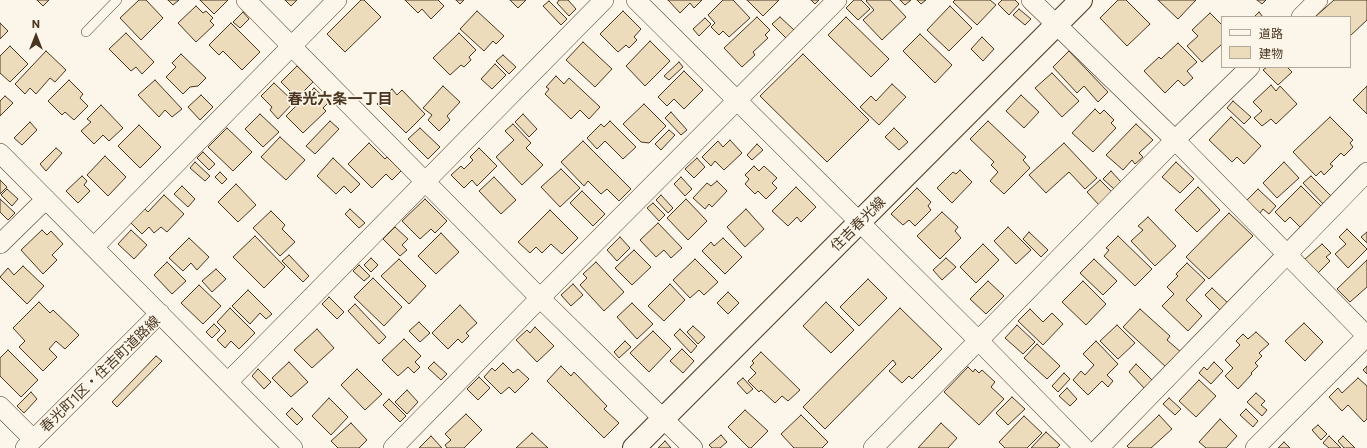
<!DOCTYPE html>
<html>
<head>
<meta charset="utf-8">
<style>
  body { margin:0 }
  #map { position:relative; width:1367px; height:448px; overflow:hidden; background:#fbf6e9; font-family:Commissioner,"Noto Sans JP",sans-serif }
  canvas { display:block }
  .legend { position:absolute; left:1221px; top:16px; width:130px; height:52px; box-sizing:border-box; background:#fbf6e9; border:1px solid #b4a999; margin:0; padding:5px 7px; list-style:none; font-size:12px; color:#4a3520 }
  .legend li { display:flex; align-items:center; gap:8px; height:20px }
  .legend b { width:20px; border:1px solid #b4a999 }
  .north { position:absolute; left:16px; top:16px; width:40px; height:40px; -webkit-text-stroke:3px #fbf6e9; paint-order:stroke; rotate:0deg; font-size:11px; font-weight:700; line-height:16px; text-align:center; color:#4a3520 }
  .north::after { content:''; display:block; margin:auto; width:14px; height:18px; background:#4a3520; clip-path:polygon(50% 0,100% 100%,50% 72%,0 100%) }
</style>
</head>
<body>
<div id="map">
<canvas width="1367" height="448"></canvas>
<ul class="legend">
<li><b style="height:5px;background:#fbf6e9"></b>道路</li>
<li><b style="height:11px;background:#ecdcbc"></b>建物</li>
</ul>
<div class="north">N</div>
</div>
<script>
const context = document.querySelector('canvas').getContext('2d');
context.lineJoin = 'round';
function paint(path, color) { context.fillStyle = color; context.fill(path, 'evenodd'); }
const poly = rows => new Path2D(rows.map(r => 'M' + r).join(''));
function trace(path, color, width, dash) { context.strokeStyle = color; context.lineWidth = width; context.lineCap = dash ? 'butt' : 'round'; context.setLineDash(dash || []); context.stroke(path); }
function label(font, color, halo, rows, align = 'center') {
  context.font = font + ' Commissioner,"Noto Sans JP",sans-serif'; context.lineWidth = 3; context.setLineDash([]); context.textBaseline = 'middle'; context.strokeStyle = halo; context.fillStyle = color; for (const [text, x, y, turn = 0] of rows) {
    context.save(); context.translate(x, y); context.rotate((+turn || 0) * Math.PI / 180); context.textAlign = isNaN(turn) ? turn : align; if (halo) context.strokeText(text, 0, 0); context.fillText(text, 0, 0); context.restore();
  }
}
const building = poly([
  [37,0,49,0,43,6,37,0],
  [139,0,146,0,163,18,141,40,120,18,139,0],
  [168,0,179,0,173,5,168,0],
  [200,0,228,0,214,14,200,0],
  [285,0,297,0,291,6,285,0],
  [361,0,364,0,381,17,345,52,327,34,361,0],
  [405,0,438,0,444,6,431,19,422,9,418,13,405,0],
  [456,0,464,0,460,4,456,0],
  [510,0,526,0,518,8,510,0],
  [559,0,568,0,576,9,569,16,557,3,559,0],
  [668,0,702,0,694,8,690,3,680,13,668,0],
  [723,0,733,0,750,18,729,37,723,31,719,35,711,27,715,23,708,15,723,0],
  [747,0,779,0,763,16,747,0],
  [811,0,819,0,815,4,811,0],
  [854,0,861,0,870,9,858,20,846,8,854,0],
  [867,0,890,0,906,17,882,40,863,20,874,10,866,1,867,0],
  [900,0,911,0,905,5,900,0],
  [917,0,926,0,921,4,917,0],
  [955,0,990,0,996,5,977,25,953,2,955,0],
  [1002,0,1015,0,1019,4,1009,15,998,4,1002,0],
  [1118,0,1126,0,1150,24,1127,46,1100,18,1118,0],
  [1158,0,1196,0,1178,19,1158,0],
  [1257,0,1266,0,1262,4,1257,0],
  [1334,0,1367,0,1367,20,1350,36,1350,17,1315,17,1334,0],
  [549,1,567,19,561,25,543,6,549,1],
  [196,6,203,13,206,11,213,18,210,21,214,25,196,42,178,23,196,6],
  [950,6,972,28,949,51,927,30,950,6],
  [1019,9,1031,19,1025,25,1013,15,1019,9],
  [477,11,504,36,496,44,493,41,484,51,460,29,477,11],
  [623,11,641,29,634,37,637,40,629,48,626,45,618,52,600,34,623,11],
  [243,12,249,19,240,28,233,22,243,12],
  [1259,12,1263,17,1254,17,1259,12],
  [1210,13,1222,25,1222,44,1202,62,1187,46,1198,36,1192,30,1210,13],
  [757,17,770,30,765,35,768,38,753,52,755,55,742,67,724,48,757,17],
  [780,17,794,30,786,38,772,24,780,17],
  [846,17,889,59,871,77,828,35,846,17],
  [705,18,711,24,699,36,693,29,705,18],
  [0,23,8,31,0,39,0,23],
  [231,23,260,52,242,70,223,51,219,55,209,45,231,23],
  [126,33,154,62,142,74,136,67,131,71,109,49,126,33],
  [459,33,476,50,469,57,471,60,464,67,461,65,450,75,433,58,459,33],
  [920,34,952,65,935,83,903,51,920,34],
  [982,37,994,49,983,61,971,49,982,37],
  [650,41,670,61,645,86,626,66,650,41],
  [583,42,612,69,595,87,566,60,583,42],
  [1178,43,1197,62,1187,71,1193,78,1184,86,1178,80,1165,93,1144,71,1159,57,1161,59,1178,43],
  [10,46,28,64,10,82,0,73,0,56,10,46],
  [46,51,66,70,55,82,50,78,36,94,30,88,25,94,15,84,46,51],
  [1069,51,1108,92,1098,102,1084,86,1077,93,1053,67,1069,51],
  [181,54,206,78,198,86,190,87,183,94,166,77,176,67,172,63,181,54],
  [803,54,869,120,827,162,760,96,803,54],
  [503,55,516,67,509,74,496,61,503,55],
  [679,62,683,67,669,80,664,76,679,62],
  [495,64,506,75,492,89,481,79,495,64],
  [297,66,313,82,297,98,281,82,297,66],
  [1267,67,1287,67,1292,72,1278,85,1263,70,1267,67],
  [684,71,703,90,684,109,674,99,667,106,658,97,684,71],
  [1052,73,1079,101,1062,117,1035,88,1052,73],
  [556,76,564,84,569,78,600,107,589,119,580,110,571,119,545,94,549,89,546,87,556,76],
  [69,80,83,94,80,98,88,106,74,120,65,112,62,115,48,101,69,80],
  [155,80,182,109,172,117,165,110,159,117,138,95,155,80],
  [274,83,294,102,278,119,270,110,272,107,261,96,274,83],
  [892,84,906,97,879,125,860,107,871,96,876,101,892,84],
  [1271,85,1276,91,1280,86,1297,104,1276,124,1271,119,1262,126,1254,118,1262,111,1253,102,1271,85],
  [443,86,460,102,447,116,450,120,439,131,428,120,432,115,423,108,443,86],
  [1367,86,1367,114,1353,100,1367,86],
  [314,88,329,102,323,108,326,111,303,133,286,116,314,88],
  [392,89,397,95,402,90,425,114,406,133,377,104,392,89],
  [201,95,213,107,200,120,188,107,201,95],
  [1021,95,1039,112,1024,128,1006,111,1021,95],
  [5,96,13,103,0,116,0,101,5,96],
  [1233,101,1251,117,1244,124,1227,108,1233,101],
  [644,104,666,126,649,143,641,142,623,124,644,104],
  [101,105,123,128,109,141,103,135,94,144,81,131,91,122,87,119,101,105],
  [1095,109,1100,114,1104,110,1114,120,1111,123,1116,128,1093,152,1072,133,1095,109],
  [671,112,687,130,681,135,665,118,671,112],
  [260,114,279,132,263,147,245,129,260,114],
  [523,114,537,129,529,137,515,122,523,114],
  [1231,117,1261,146,1244,164,1237,157,1232,162,1209,140,1231,117],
  [1330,117,1353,140,1350,143,1353,147,1344,156,1341,153,1330,164,1333,166,1324,175,1321,171,1316,176,1293,152,1330,117],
  [330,121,339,129,315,154,306,146,330,121],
  [610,121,636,147,623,159,605,141,597,149,587,138,601,124,604,127,610,121],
  [988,121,1026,157,1023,160,1030,168,1004,194,990,181,998,172,991,165,994,162,970,139,988,121],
  [30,122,37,130,22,145,14,138,30,122],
  [513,124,531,143,526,148,543,165,522,185,496,157,514,140,505,131,513,124],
  [1136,124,1153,140,1139,153,1143,157,1135,164,1132,160,1123,170,1106,155,1136,124],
  [139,125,161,147,140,168,118,146,139,125],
  [227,128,252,152,233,171,208,147,227,128],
  [420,128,440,147,428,159,408,139,420,128],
  [894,128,908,142,899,150,885,137,894,128],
  [669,130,675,135,661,150,655,144,669,130],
  [280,137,305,160,286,180,261,157,280,137],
  [730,140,742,153,724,170,715,161,711,166,702,157,718,141,723,147,730,140],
  [583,141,631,189,619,201,607,189,601,194,588,181,584,186,561,162,583,141],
  [369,143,385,159,387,157,401,171,392,180,386,174,372,188,348,164,369,143],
  [1064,143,1097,178,1085,189,1069,172,1046,193,1029,175,1064,143],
  [757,144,763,150,752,160,747,155,757,144],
  [56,148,62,153,46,171,40,164,56,148],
  [479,148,497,166,477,186,472,180,464,188,451,175,461,166,464,169,473,160,470,157,479,148],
  [203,152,215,164,209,170,197,158,203,152],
  [105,156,126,177,108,196,87,175,105,156],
  [333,158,360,184,351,193,344,186,336,194,317,176,333,158],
  [697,158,705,167,694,178,685,169,697,158],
  [195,162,210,176,205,181,190,168,195,162],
  [1176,162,1194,179,1180,193,1162,177,1176,162],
  [1284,162,1299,178,1277,198,1263,183,1284,162],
  [754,166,759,171,764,166,777,178,772,183,777,188,766,199,758,191,755,194,745,184,749,179,745,175,754,166],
  [561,169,580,188,560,207,541,187,561,169],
  [960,170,972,182,952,203,937,188,953,172,956,174,960,170],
  [1111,171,1121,182,1114,189,1103,179,1111,171],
  [220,172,227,179,222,184,215,177,220,172],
  [82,176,87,181,84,185,90,191,78,203,66,191,82,176],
  [1311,176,1334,199,1326,207,1303,183,1311,176],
  [494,177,516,200,501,214,479,191,494,177],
  [681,177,692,189,685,196,674,184,681,177],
  [0,180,7,187,0,194,0,180],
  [1100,180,1112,192,1099,205,1087,192,1100,180],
  [717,181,727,191,712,207,709,204,705,209,693,198,707,183,711,186,717,181],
  [236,184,256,205,238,222,218,202,236,184],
  [182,186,195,199,188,207,174,194,182,186],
  [1301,186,1321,206,1300,227,1290,217,1285,222,1275,212,1301,186],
  [796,187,816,207,801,222,797,217,788,226,772,211,796,187],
  [1198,187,1220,210,1197,232,1175,210,1198,187],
  [917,188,931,202,928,206,931,210,915,226,909,220,903,225,891,214,917,188],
  [7,189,18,199,12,206,1,195,7,189],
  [1258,189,1276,206,1269,214,1263,209,1260,213,1247,200,1258,189],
  [582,191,605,214,593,226,570,203,582,191],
  [164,195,184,214,167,232,161,227,154,233,149,227,142,234,131,223,145,209,148,212,164,195],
  [661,195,673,208,668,213,656,200,661,195],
  [0,199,15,213,8,220,0,212,0,199],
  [425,199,447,221,435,233,431,229,420,239,402,221,425,199],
  [686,199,707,221,688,240,667,218,686,199],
  [653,203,665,215,659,221,647,208,653,203],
  [350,209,365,223,359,228,345,214,350,209],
  [746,209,764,229,745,247,727,227,746,209],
  [550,210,578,238,562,254,551,244,542,253,536,247,530,253,518,242,550,210],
  [271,211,285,225,282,229,295,242,280,256,253,228,271,211],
  [942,212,958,227,955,231,961,238,940,259,917,236,942,212],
  [1229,213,1253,236,1209,279,1186,257,1229,213],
  [1148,217,1176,246,1155,266,1131,241,1143,230,1138,226,1148,217],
  [658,223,682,248,671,258,664,250,656,257,640,240,658,223],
  [395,227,408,239,402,245,407,250,400,256,383,239,395,227],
  [1008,227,1031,250,1016,264,994,241,1008,227],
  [1347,229,1367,249,1348,268,1335,254,1346,244,1339,237,1347,229],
  [42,230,47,235,51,231,63,244,52,255,57,260,43,274,21,250,42,230],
  [131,230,147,245,134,259,118,244,131,230],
  [1029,232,1048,250,1041,257,1023,239,1029,232],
  [1367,232,1367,243,1361,237,1367,232],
  [441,233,459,252,436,274,418,256,441,233],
  [255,236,285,267,264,288,233,257,255,236],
  [1118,236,1152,269,1135,286,1104,256,1109,250,1106,248,1118,236],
  [620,237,630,248,617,261,607,250,620,237],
  [189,238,209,257,197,270,191,263,183,271,169,258,189,238],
  [723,238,742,257,725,274,702,251,711,242,714,246,723,238],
  [983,244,999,260,976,283,960,267,983,244],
  [1322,244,1331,253,1326,257,1330,261,1317,274,1304,260,1322,244],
  [634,250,651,267,632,285,615,268,634,250],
  [289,255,309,276,303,282,282,261,289,255],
  [371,258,378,265,371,272,364,265,371,258],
  [946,258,956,267,942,280,933,270,946,258],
  [399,259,426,286,409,304,381,276,399,259],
  [695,259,718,282,704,295,699,290,690,298,673,280,695,259],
  [1094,259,1117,281,1103,295,1080,273,1094,259],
  [1367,260,1367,287,1350,302,1337,289,1367,260],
  [167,262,186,281,172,294,154,275,167,262],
  [596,262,624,292,604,311,580,285,587,278,583,274,596,262],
  [1187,263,1205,280,1186,300,1202,316,1188,331,1162,306,1174,294,1167,287,1178,276,1176,274,1187,263],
  [359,265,370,276,364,281,353,271,359,265],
  [23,266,44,286,27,304,0,277,8,268,14,275,23,266],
  [216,269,226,279,212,292,202,281,216,269],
  [373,278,402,307,384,326,354,297,373,278],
  [868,279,887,298,859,326,840,307,868,279],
  [988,281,1004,296,986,314,970,299,988,281],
  [1083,281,1106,304,1086,325,1062,302,1083,281],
  [573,284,583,295,571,306,561,295,573,284],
  [670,284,685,300,664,321,648,306,670,284],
  [199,285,221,306,203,324,181,303,199,285],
  [1212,288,1228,303,1221,311,1205,295,1212,288],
  [248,290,272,314,266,319,260,313,250,324,232,306,248,290],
  [728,292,739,303,728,314,717,303,728,292],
  [329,297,344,312,337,319,322,304,329,297],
  [39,302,50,313,53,310,79,335,65,349,56,341,49,349,57,357,43,371,19,347,25,341,13,328,39,302],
  [826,302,854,330,831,353,803,326,826,302],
  [632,303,653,324,637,339,617,317,632,303],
  [355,304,386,337,379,344,348,311,355,304],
  [460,305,477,323,466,333,469,336,462,343,458,339,448,349,432,333,460,305],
  [230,308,255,333,239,349,231,341,225,348,217,340,226,331,217,322,230,308],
  [900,308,942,349,912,379,909,376,902,383,889,371,896,364,893,360,825,429,803,407,900,308],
  [1030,309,1043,322,1052,313,1063,324,1043,345,1018,321,1030,309],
  [1140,309,1170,336,1167,340,1182,353,1167,368,1123,327,1140,309],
  [419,322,430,333,420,342,409,331,419,322],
  [1304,323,1323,342,1305,361,1285,341,1304,323],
  [214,324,220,330,212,338,206,332,214,324],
  [1017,325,1035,342,1023,354,1005,338,1017,325],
  [1117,325,1135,343,1118,359,1100,341,1117,325],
  [693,326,705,337,698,344,687,332,693,326],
  [535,327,554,346,537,362,516,340,527,330,530,333,535,327],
  [317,329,334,348,312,368,294,350,317,329],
  [680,329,697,346,691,353,674,335,680,329],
  [653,331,671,349,649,372,630,353,653,331],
  [1256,332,1269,344,1259,353,1262,356,1255,363,1258,366,1251,373,1252,374,1238,389,1225,376,1233,368,1225,360,1240,345,1236,341,1243,334,1248,339,1256,332],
  [404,339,421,356,415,362,420,367,414,373,408,367,398,376,382,360,404,339],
  [625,341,631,347,619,358,614,352,625,341],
  [1096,341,1118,364,1107,375,1113,381,1108,387,1102,381,1088,395,1073,380,1081,371,1085,375,1094,365,1083,354,1096,341],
  [1037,344,1060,366,1047,379,1024,358,1037,344],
  [682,349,694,361,683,373,670,361,682,349],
  [8,350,38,380,21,397,0,376,0,358,8,350],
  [761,352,800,390,788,401,782,396,775,403,761,390,759,392,748,381,756,373,750,367,754,363,752,361,761,352],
  [156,356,162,361,117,407,112,402,156,356],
  [289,362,308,382,291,397,272,378,289,362],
  [434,362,447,374,441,380,428,368,434,362],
  [1214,362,1223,371,1211,384,1199,373,1204,367,1207,370,1214,362],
  [503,363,513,373,518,369,529,379,515,393,509,387,501,394,484,377,492,368,495,371,503,363],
  [1136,364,1153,381,1145,389,1129,372,1136,364],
  [561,366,571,376,574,372,607,406,604,409,619,423,604,438,547,381,561,366],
  [1367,366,1367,374,1363,370,1367,366],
  [968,367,973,372,975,369,979,373,982,370,995,382,991,387,1004,399,979,425,944,392,968,367],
  [258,369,271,382,264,389,252,376,258,369],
  [357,369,382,394,365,410,341,385,357,369],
  [1064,373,1070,379,1058,392,1052,386,1064,373],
  [479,377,490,388,478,400,467,389,479,377],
  [743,378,753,389,747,394,737,383,743,378],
  [1358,378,1367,386,1367,419,1364,422,1348,405,1342,411,1329,397,1338,388,1342,393,1358,378],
  [1199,380,1216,396,1196,417,1179,401,1199,380],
  [1067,388,1077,399,1070,406,1059,396,1067,388],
  [407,390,418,402,407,414,395,402,407,390],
  [31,392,37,399,24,413,17,406,31,392],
  [1256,393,1265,401,1261,405,1267,410,1262,416,1247,402,1256,393],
  [1012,397,1025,409,1008,425,996,413,1012,397],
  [329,398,348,417,331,435,312,416,329,398],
  [1169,398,1181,409,1175,415,1163,404,1169,398],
  [389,399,406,416,400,422,383,405,389,399],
  [292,408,303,419,297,425,286,414,292,408],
  [1246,409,1258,421,1253,427,1240,415,1246,409],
  [745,410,768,431,751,448,749,448,728,427,745,410],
  [466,414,482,430,464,448,447,448,445,445,451,440,445,434,466,414],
  [801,415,828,442,822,448,794,448,781,434,801,415],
  [1159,415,1172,429,1151,448,1129,448,1127,446,1159,415],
  [1024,416,1042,433,1027,448,1005,448,999,442,1024,416],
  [1220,419,1237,436,1226,448,1206,448,1199,442,1220,419],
  [351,423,367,440,359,448,338,448,331,441,351,423],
  [941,423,957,438,948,448,918,448,941,423],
  [1318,425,1327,434,1321,440,1312,430,1318,425],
  [1046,432,1060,445,1057,448,1031,448,1046,432],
  [532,433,548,448,516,448,532,433],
  [721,435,727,442,720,448,712,448,709,445,721,435],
  [431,436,442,448,419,448,431,436],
  [1329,436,1341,448,1329,448,1323,443,1329,436],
  [1343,436,1355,448,1344,448,1338,441,1343,436],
  [665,441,671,448,658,448,665,441],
  [1284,442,1290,448,1278,448,1284,442]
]);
const lane = poly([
  [86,32,117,0]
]);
const street = poly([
  [246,0,540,298,693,448],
  [636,0,978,340,1084,448],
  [1031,0,1175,140,1367,336],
  [1301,17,1318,0],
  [0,153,293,448],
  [0,244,46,199],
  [94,247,337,0],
  [228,382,604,0],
  [0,406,33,439],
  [25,448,160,313],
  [393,448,540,298,837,0],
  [873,448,1175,140,1250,67],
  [1099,448,1367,172],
  [1255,448,1367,336]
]);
const secondary = poly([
  [634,448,1081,0]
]);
const streetNames = [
  ["住吉春光線",858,224,-45],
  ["春光町1区・住吉町道路線",100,374,-44]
];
const neighbourhoodNames = [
  ["春光六条一丁目",340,99]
];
paint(building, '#ecdcbc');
trace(building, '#4a3520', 1);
trace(lane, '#4a3520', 10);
trace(street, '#4a3520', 20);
trace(secondary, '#4a3520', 24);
trace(lane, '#fbf6e9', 9);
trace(street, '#fbf6e9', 19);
trace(secondary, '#fbf6e9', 22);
label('14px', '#4a3520', '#fbf6e9', streetNames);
label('bold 15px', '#4a3520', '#fbf6e9', neighbourhoodNames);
</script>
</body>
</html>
